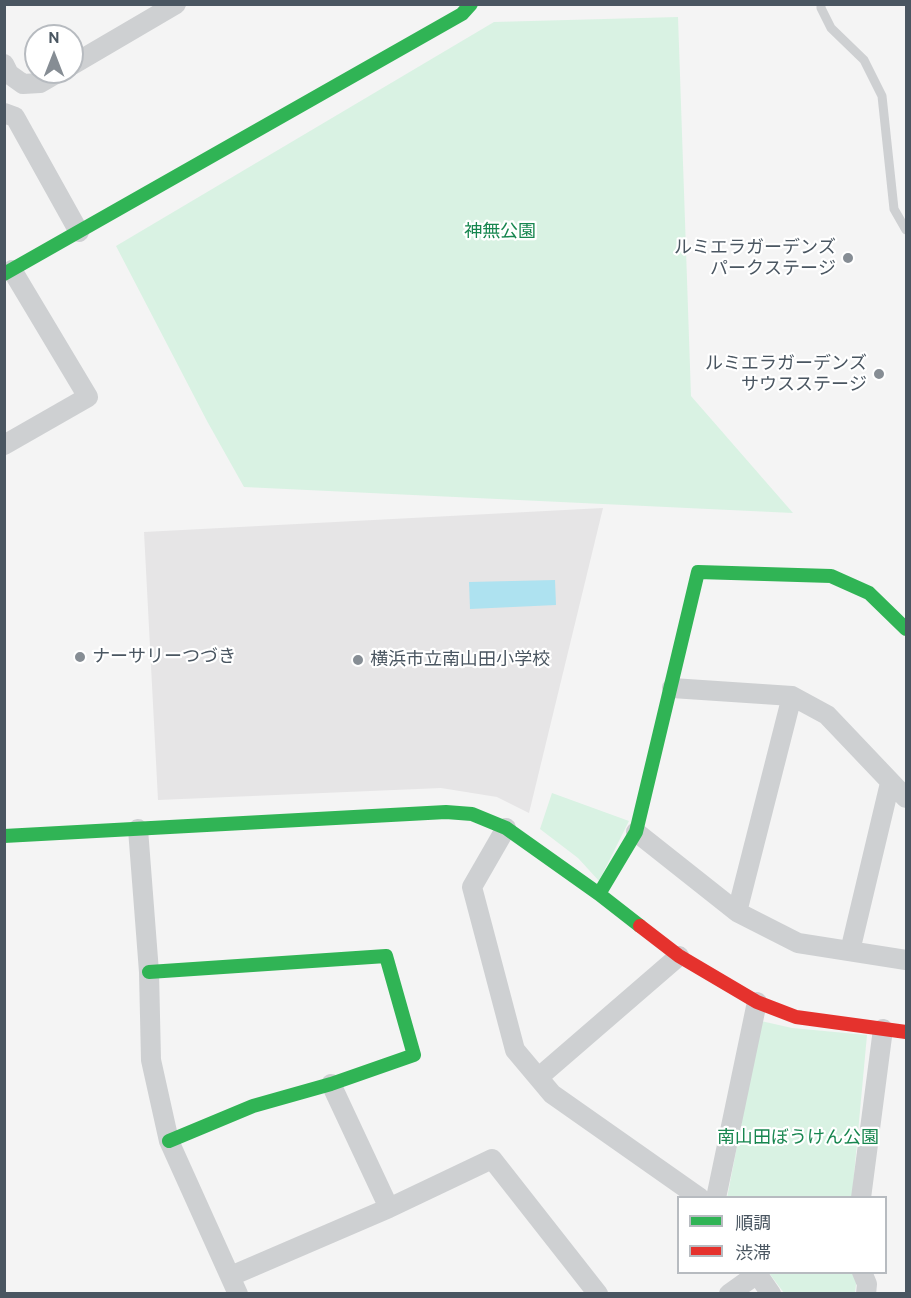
<!DOCTYPE html>
<html>
<head>
<meta charset="utf-8">
<style>
  body { margin:0 }
  #map { position:relative; width:911px; height:1298px; overflow:hidden; background:#f4f4f4; font-family:Cabin,"Noto Sans JP",sans-serif }
  canvas { display:block }
  .frame { position:absolute; inset:0; border:6px solid #4a5661; pointer-events:none }
  .legend { position:absolute; left:677px; top:1196px; width:210px; height:78px; box-sizing:border-box; background:#fff; border:2px solid #b7bbc0; margin:0; padding:8px 10px; list-style:none; font-size:18px; color:#4a5661 }
  .legend li { display:flex; align-items:center; gap:12px; height:30px }
  .legend b { width:30px; border:2px solid #b7bbc0 }
  .north { position:absolute; left:24px; top:24px; width:60px; height:60px; box-sizing:border-box; background:#fff; border:2px solid #b7bbc0; border-radius:50%; rotate:0deg; font-size:16px; font-weight:700; line-height:24px; text-align:center; color:#4a5661 }
  .north::after { content:''; display:block; margin:auto; width:21px; height:27px; background:#868d94; clip-path:polygon(50% 0,100% 100%,50% 72%,0 100%) }
</style>
</head>
<body>
<div id="map">
<canvas width="911" height="1298"></canvas>
<div class="frame"></div>
<ul class="legend">
<li><b style="height:8px;background:#30b455"></b>順調</li>
<li><b style="height:8px;background:#e5322d"></b>渋滞</li>
</ul>
<div class="north">N</div>
</div>
<script>
const context = document.querySelector('canvas').getContext('2d');
context.lineJoin = 'round';
function paint(path, color) { context.fillStyle = color; context.fill(path, 'evenodd'); }
const poly = rows => new Path2D(rows.map(r => 'M' + r).join(''));
function trace(path, color, width, dash) { context.strokeStyle = color; context.lineWidth = width; context.lineCap = dash ? 'butt' : 'round'; context.setLineDash(dash || []); context.stroke(path); }
function label(font, color, halo, rows, align = 'center') {
  context.font = font + ' Cabin,"Noto Sans JP",sans-serif'; context.lineWidth = 4.5; context.setLineDash([]); context.textBaseline = 'middle'; context.strokeStyle = halo; context.fillStyle = color; for (const [text, x, y, turn = 0] of rows) {
    context.save(); context.translate(x, y); context.rotate((+turn || 0) * Math.PI / 180); context.textAlign = isNaN(turn) ? turn : align; if (halo) context.strokeText(text, 0, 0); context.fillText(text, 0, 0); context.restore();
  }
}
const education = poly([
  [603,508,529,813,497,797,441,788,158,800,144,532]
]);
const green = poly([
  [678,17,691,396,793,513,244,487,207,421,116,246,494,22],
  [552,793,629,821,599,881,578,858,540,829],
  [761,1021,792,1028,867,1035,852,1197,727,1198],
  [769,1273,854,1273,857,1277,855,1293,784,1293]
]);
const water = poly([
  [555,580,556,605,470,609,469,582]
]);
const lane = poly([
  [821,4,821,8,831,28,864,60,882,96,894,209,906,230]
]);
const street = poly([
  [4,64,9,74,23,84,40,83,59,72],
  [72,65,176,4],
  [4,113,15,117,79,232],
  [4,445,88,397,12,270],
  [672,688,792,696,827,715,906,798],
  [506,828,472,887,515,1050,552,1094,700,1198],
  [138,829,149,972,151,1060,169,1141,238,1294],
  [636,832,737,912,798,943,906,960],
  [737,912,792,696],
  [850,951,890,783],
  [539,1077,679,956],
  [331,1084,389,1208],
  [716,1198,757,1002],
  [861,1198,883,1029],
  [756,1272,771,1294],
  [862,1272,867,1284,866,1294],
  [231,1276,389,1208,492,1159,598,1294],
  [729,1294,757,1274]
]);
const fast = poly([
  [4,274,462,14,471,4],
  [4,836,446,812,472,814,506,828,599,894,640,926],
  [599,894,636,832,698,572,831,576,869,593,906,629],
  [149,972,386,956,414,1055,331,1084,253,1106,169,1141]
]);
const jam = poly([
  [640,926,679,956,757,1002,796,1017,906,1032]
]);
const markers = [
  [848,258,6,"#868d94"],
  [879,374,6,"#868d94"],
  [80,657,6,"#868d94"],
  [358,660,6,"#868d94"]
];
const parkNames = [
  ["神無公園",500,232],
  ["南山田ぼうけん公園",798,1138]
];
const poiNames = [
  ["ルミエラガーデンズ",836,248],
  ["パークステージ",836,269],
  ["ルミエラガーデンズ",867,364],
  ["サウスステージ",867,385],
  ["ナーサリーつづき",92,657,"left"],
  ["横浜市立南山田小学校",370,660,"left"]
];
paint(education, '#e6e5e6');
paint(green, '#d9f2e3');
paint(water, '#aee2f0');
trace(lane, '#ced0d2', 9);
trace(street, '#ced0d2', 20);
trace(fast, '#30b455', 14);
trace(jam, '#e5322d', 14);
for (const [x, y, r, color] of markers) { const dot = new Path2D(); dot.arc(x, y, r, 0, 2 * Math.PI); context.fillStyle = color; context.fill(dot); trace(dot, '#fff', 2); }
label('18px', '#17864f', '#fff', parkNames);
label('18px', '#4a5661', '#fff', poiNames, 'right');
</script>
</body>
</html>
